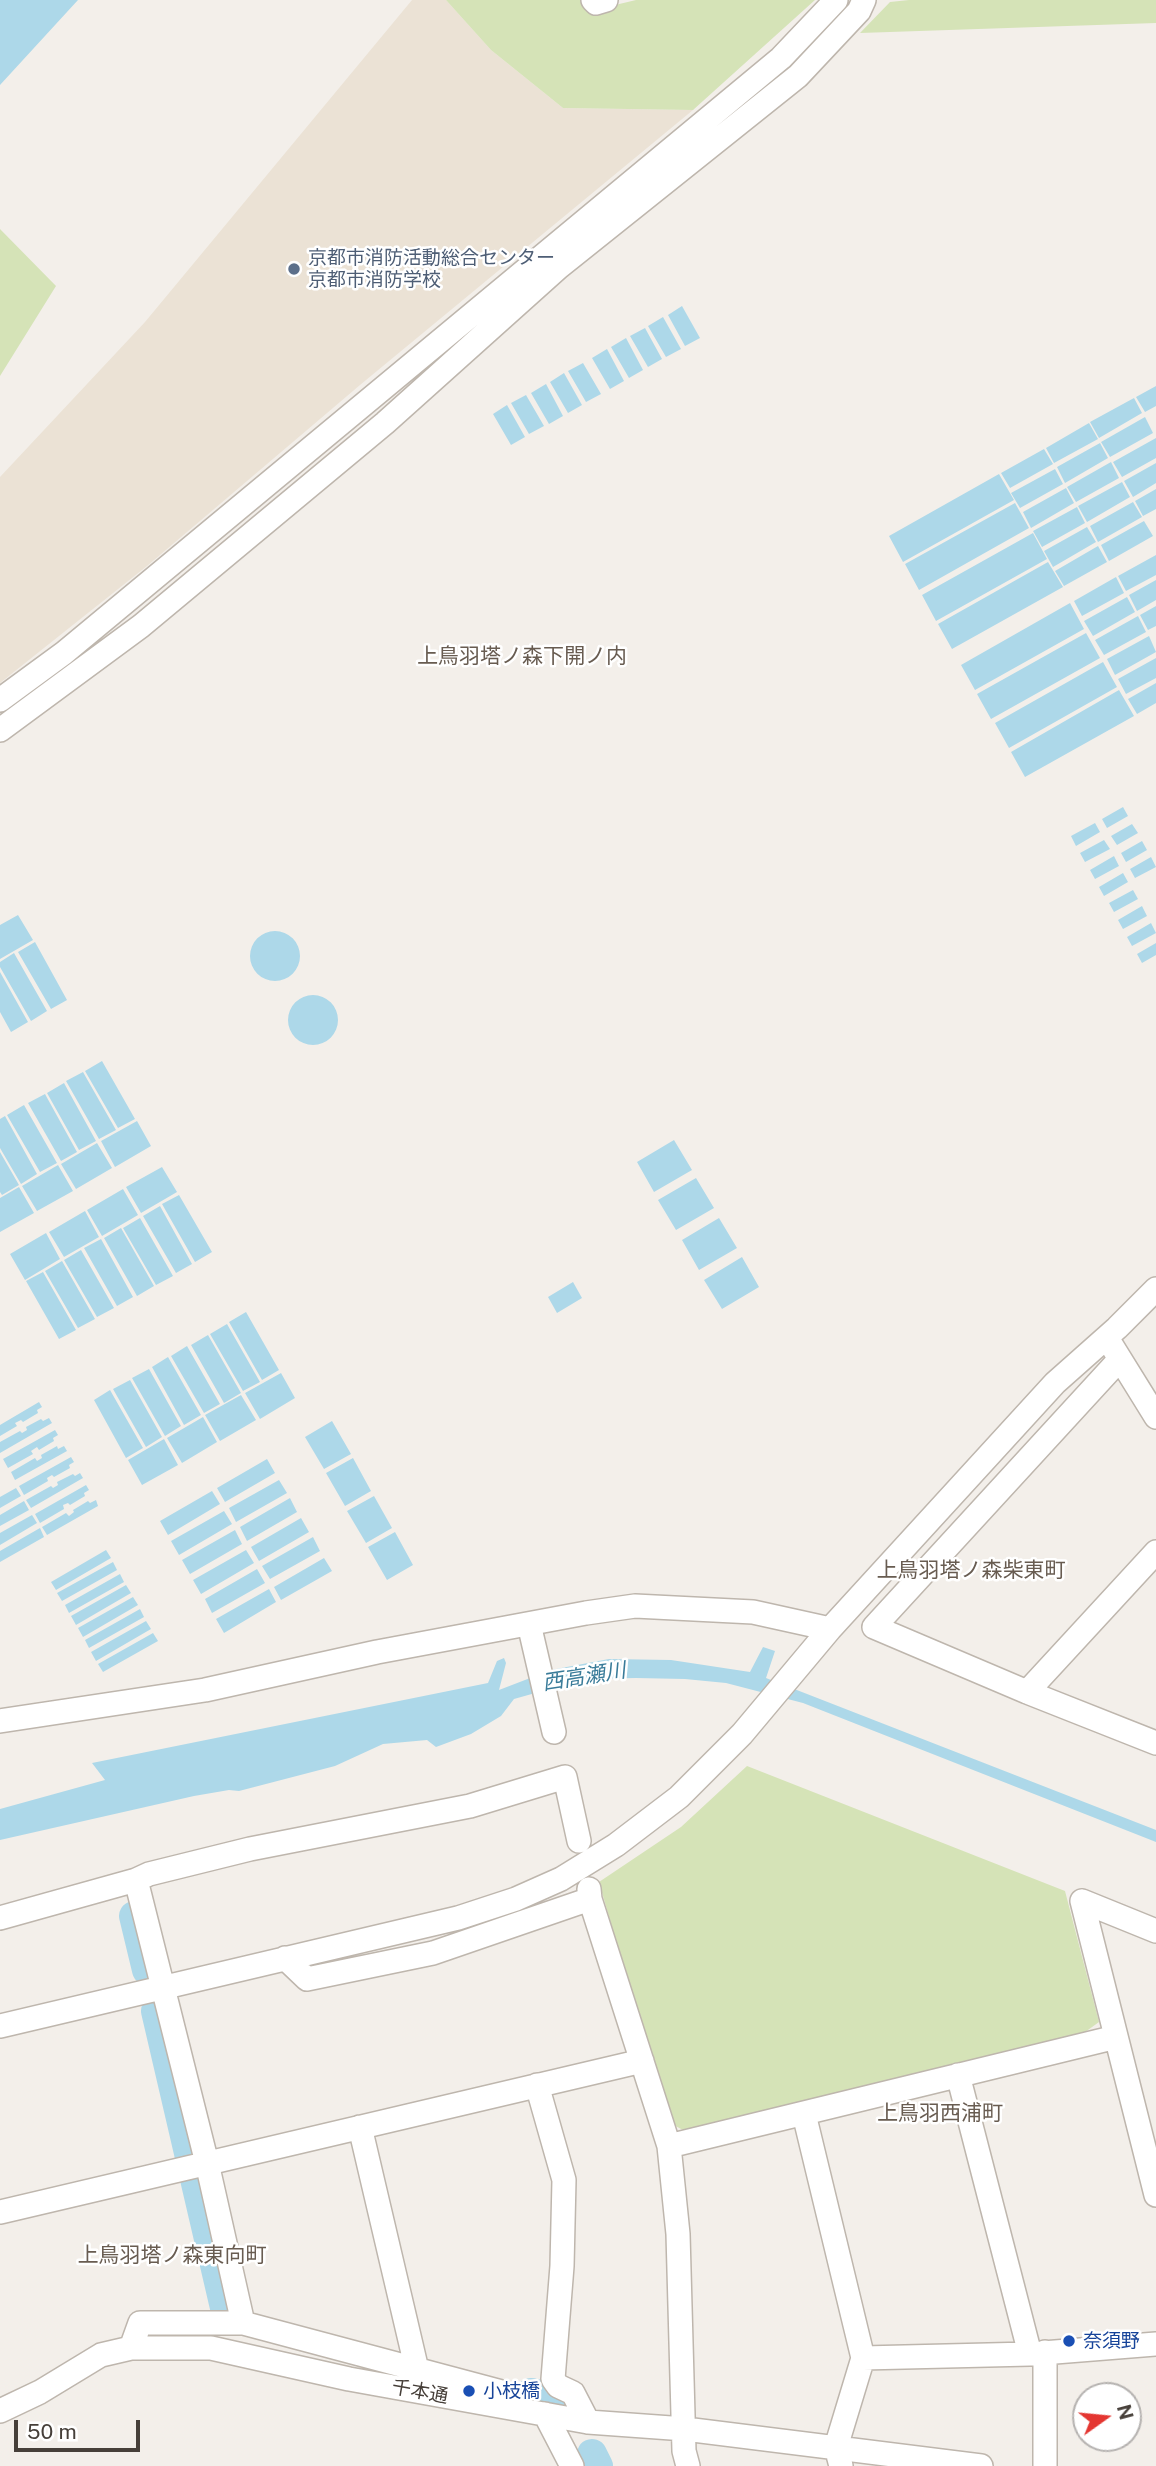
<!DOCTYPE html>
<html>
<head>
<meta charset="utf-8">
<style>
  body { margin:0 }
  #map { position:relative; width:1156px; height:2466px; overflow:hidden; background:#f3efea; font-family:"Public Sans",sans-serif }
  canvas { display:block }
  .north { position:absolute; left:1072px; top:2382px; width:70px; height:70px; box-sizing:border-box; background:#fff; border:2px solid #b5b2b0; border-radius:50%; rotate:75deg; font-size:19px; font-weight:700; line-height:28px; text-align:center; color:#463f39 }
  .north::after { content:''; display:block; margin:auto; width:24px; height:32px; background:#e43631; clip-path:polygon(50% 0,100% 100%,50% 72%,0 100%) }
  .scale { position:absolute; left:14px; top:2420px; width:126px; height:32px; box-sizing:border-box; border:4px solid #463f39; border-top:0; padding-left:9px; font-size:21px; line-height:24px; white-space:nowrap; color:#463f39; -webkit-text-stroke:5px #fff; paint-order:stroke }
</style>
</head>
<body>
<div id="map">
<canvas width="1156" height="2466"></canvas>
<div class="north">N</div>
<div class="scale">50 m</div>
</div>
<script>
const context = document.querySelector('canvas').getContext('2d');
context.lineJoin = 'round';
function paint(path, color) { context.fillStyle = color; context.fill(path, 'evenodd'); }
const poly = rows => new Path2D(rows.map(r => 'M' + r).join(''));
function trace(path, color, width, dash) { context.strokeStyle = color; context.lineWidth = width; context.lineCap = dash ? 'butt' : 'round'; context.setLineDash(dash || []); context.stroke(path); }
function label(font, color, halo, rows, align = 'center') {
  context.font = font + ' "Public Sans","Noto Sans JP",sans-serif'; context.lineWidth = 5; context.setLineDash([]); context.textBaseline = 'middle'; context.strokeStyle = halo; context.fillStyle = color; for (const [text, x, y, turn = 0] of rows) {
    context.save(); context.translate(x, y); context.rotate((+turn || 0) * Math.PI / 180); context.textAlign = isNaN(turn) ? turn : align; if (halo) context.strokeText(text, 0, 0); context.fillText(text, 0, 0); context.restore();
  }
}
const education = poly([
  [412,0,446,0,491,50,563,108,693,110,360,385,147,566,0,683,0,477,145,322]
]);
const green = poly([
  [446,0,584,0,611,6,636,0,815,0,693,110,563,108,491,50],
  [909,0,1156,0,1156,23,860,33,890,2],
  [0,229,56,286,0,376],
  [747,1766,1065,1891,1099,2022,1081,2035,683,2130,668,2122,599,1882,681,1827]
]);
const water = poly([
  [0,0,78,0,0,85],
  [682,306,700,338,685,346,668,315],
  [663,317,681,349,666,357,648,326],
  [645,328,662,359,648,367,630,336],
  [626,338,643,370,629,378,611,347],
  [607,349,624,381,610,389,592,358],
  [583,363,601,394,586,402,568,371],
  [564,373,582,405,568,413,550,382],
  [546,384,563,416,549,424,531,393],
  [1156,386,1156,406,1145,412,1136,397],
  [526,395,544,426,529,434,511,403],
  [1134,398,1142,413,1099,438,1090,422],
  [507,405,525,437,511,445,493,414],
  [1145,417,1153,433,1110,457,1101,442],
  [1089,423,1098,439,1054,463,1046,448],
  [1156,438,1156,458,1122,477,1113,462],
  [1100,443,1108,458,1065,483,1057,467],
  [1044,449,1053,464,1010,488,1001,473],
  [1111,462,1119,478,1076,502,1067,487],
  [1156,463,1156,483,1133,497,1124,481],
  [1055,469,1063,484,1020,508,1011,493],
  [999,474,1014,500,903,562,889,536],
  [1122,482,1130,497,1087,522,1078,506],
  [1066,488,1074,503,1031,528,1023,512],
  [1156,489,1156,509,1143,516,1135,501],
  [1133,502,1142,517,1098,542,1090,526],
  [1015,503,1029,528,919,590,905,564],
  [1077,507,1085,523,1042,547,1033,531],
  [1144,521,1153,536,1109,561,1101,545],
  [1087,527,1096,542,1053,567,1044,551],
  [1033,533,1047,559,936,621,922,595],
  [1098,546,1107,562,1064,586,1055,571],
  [1156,555,1156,575,1126,591,1118,576],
  [1048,562,1063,587,952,649,938,624],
  [1116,577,1124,593,1082,616,1074,601],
  [1156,580,1156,600,1137,611,1129,595],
  [1127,597,1135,612,1093,636,1084,621],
  [1070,603,1084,629,975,690,961,665],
  [1156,606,1156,626,1148,630,1140,615],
  [1138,616,1146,632,1104,655,1095,640],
  [1086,633,1100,658,991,719,977,694],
  [1149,636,1156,652,1115,675,1107,659],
  [1156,658,1156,678,1126,694,1118,679],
  [1103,662,1117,687,1009,748,995,723],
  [1156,683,1156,703,1137,714,1128,699],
  [1119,690,1134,716,1025,777,1011,752],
  [1123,807,1128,816,1107,828,1102,819],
  [1095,823,1100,832,1076,846,1071,836],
  [1132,824,1138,833,1117,845,1111,836],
  [1104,840,1110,849,1085,862,1080,853],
  [1142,841,1147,850,1126,862,1121,853],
  [1114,856,1119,866,1095,879,1090,870],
  [1151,857,1156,867,1135,878,1130,869],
  [1123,873,1128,882,1104,896,1099,887],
  [1133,890,1138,899,1114,912,1109,903],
  [1142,906,1147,916,1123,929,1118,920],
  [18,915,33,940,0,959,0,925],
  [1151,923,1156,933,1132,946,1127,937],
  '250 956a25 25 0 1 1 50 0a25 25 0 1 1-50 0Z',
  [35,942,67,1000,51,1009,18,952],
  [1156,943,1156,955,1142,963,1137,954],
  [14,953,47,1011,31,1021,0,967,0,962],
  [0,972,28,1022,11,1032,0,1012],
  '288 1020a25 25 0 1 1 50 0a25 25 0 1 1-50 0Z',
  [102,1061,135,1119,118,1128,85,1071],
  [83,1072,116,1130,99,1139,66,1081],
  [64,1083,96,1141,79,1150,47,1093],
  [45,1094,77,1152,61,1161,28,1103],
  [24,1105,57,1163,40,1172,7,1115],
  [5,1116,37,1174,21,1184,0,1148,0,1119],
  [137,1121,151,1146,115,1167,101,1141],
  [674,1140,692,1170,654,1192,637,1162],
  [97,1143,112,1168,76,1189,61,1164],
  [0,1152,19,1185,2,1195,0,1192],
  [58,1165,73,1191,37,1211,22,1186],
  [162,1167,177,1192,141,1213,126,1187],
  [696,1178,714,1208,676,1230,658,1200],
  [19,1187,34,1213,0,1232,0,1198],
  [123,1189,138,1215,102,1236,87,1210],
  [179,1195,212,1252,195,1262,162,1204],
  [160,1206,192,1264,176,1273,143,1216],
  [85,1211,99,1237,64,1257,49,1232],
  [140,1218,173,1276,156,1285,123,1228],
  [719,1218,737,1248,699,1270,682,1240],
  [121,1228,154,1286,137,1296,104,1238],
  [46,1233,60,1259,25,1280,10,1254],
  [101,1239,133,1297,117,1306,84,1248],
  [81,1250,114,1308,97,1317,64,1260],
  [742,1257,759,1287,722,1309,704,1280],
  [62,1261,95,1319,78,1328,45,1271],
  [43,1272,76,1330,59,1339,26,1281],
  [573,1282,582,1298,557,1313,548,1297],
  [246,1312,279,1370,262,1380,229,1322],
  [227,1324,260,1382,243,1391,210,1334],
  [208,1335,241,1393,224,1403,191,1345],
  [187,1346,220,1404,204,1413,171,1356],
  [168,1357,201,1415,184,1425,152,1367],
  [149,1369,181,1426,165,1436,132,1378],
  [281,1373,295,1398,260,1419,245,1393],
  [130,1380,162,1437,146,1447,113,1389],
  [110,1390,143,1448,126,1458,94,1400],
  [241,1395,256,1420,220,1441,205,1415],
  [39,1402,42,1407,37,1410,38,1413,23,1422,21,1420,15,1423,17,1426,0,1436,0,1425],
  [203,1417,217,1442,182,1463,167,1438],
  [49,1418,52,1423,0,1453,0,1442,20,1431,22,1433,27,1430,26,1427,41,1419,43,1421],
  [332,1421,351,1454,324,1469,305,1437],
  [55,1430,58,1435,53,1438,54,1441,39,1450,37,1447,31,1451,33,1454,8,1468,3,1459],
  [164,1439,178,1465,142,1485,128,1460],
  [57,1446,58,1449,64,1446,67,1451,15,1480,11,1472,35,1458,37,1461,42,1458,41,1455],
  [71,1457,74,1462,69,1465,70,1468,54,1477,52,1475,47,1478,48,1481,24,1495,19,1486],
  [353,1458,371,1491,345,1506,326,1473],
  [267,1459,275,1473,225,1502,217,1488],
  [80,1473,83,1478,31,1508,26,1500,51,1486,53,1488,58,1485,57,1482,73,1474,75,1476],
  [279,1480,287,1493,236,1522,229,1508],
  [86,1485,89,1490,84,1493,85,1496,70,1505,68,1503,63,1505,64,1509,40,1523,35,1514],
  [16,1488,21,1496,0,1508,0,1497],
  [212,1491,220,1504,168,1535,160,1521],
  [374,1496,392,1528,366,1543,347,1511],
  [290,1498,297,1512,247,1541,240,1527],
  [96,1500,98,1506,47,1535,42,1527,66,1513,69,1516,74,1512,73,1510,88,1501,90,1503],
  [24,1501,29,1510,0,1526,0,1515],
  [224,1511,232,1524,179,1555,171,1541],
  [32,1515,37,1523,0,1545,0,1533],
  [301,1518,309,1532,259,1561,251,1547],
  [40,1528,44,1537,0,1562,0,1551],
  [235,1530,242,1544,190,1574,182,1560],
  [395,1532,413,1565,387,1580,368,1547],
  [313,1537,320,1551,270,1579,262,1566],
  [106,1550,111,1558,56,1590,51,1582],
  [246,1550,254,1563,201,1594,193,1580],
  [324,1558,332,1571,281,1600,274,1587],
  [113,1562,117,1570,62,1601,57,1593],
  [257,1569,265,1583,212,1613,205,1599],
  [120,1574,124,1582,69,1613,65,1605],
  [126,1585,131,1593,76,1625,71,1616],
  [269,1589,276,1602,224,1633,216,1619],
  [133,1597,138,1605,83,1637,78,1628],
  [140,1609,144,1617,89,1648,85,1640],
  [146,1621,151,1629,96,1661,91,1652],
  [153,1633,158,1641,103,1672,98,1664],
  [763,1647,775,1651,766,1678,1156,1830,1156,1842,803,1703,726,1683,685,1679,636,1678,585,1679,514,1699,501,1716,471,1734,436,1747,427,1740,383,1744,335,1766,239,1791,229,1790,194,1796,0,1840,0,1809,105,1780,92,1763,488,1683,497,1661,504,1658,506,1663,499,1690,551,1670,609,1659,671,1660,750,1672]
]);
const river = poly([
  [134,1916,147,1970],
  [156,2011,226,2312],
  [531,2393,563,2400],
  [592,2454,598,2466]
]);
const minor = poly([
  [593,0,596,3,606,0],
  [0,700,64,653,781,58,836,0],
  [0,730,141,626,385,423,559,267,798,76,859,11,864,0],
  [1112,1346,1156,1417],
  [1120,1359,874,1627,1027,1692,1156,1743],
  [529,1624,554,1732],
  [1027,1692,1156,1552],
  [0,1721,205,1690,377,1652,586,1613,635,1606,753,1612,830,1629],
  [136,1880,207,2163,243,2323],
  [590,1899,669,2146,678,2234,684,2451,688,2466],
  [1082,1901,1156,2195],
  [1082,1901,1156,1931],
  [0,1918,136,1880,149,1874,250,1849,470,1806,565,1777,579,1841],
  [285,1958,307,1979,433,1953,590,1899,589,1889],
  [0,2026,458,1918,516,1899,561,1879,616,1845,679,1797,742,1734,830,1629,1055,1383,1117,1328,1156,1289],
  [958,2075,1030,2354],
  [537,2085,564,2180,562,2266,553,2379,558,2386,573,2393,588,2422],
  [804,2114,863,2358,836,2447,841,2466],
  [360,2127,417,2370],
  [669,2146,1116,2037],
  [0,2212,642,2061],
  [131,2348,140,2323,243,2323,502,2392,505,2396],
  [863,2358,1030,2354,1156,2344],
  [0,2411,40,2392,101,2355,131,2348,211,2348,349,2379,588,2422,685,2429,981,2466],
  [545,2414,572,2466],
  [1045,2466,1045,2352]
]);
const markers = [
  [294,269,7,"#5c6f8a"],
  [1069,2341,7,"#1a4fb4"],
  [469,2391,7,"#1a4fb4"]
];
const serviceNames = [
  ["京都市消防活動総合センター",308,258],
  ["京都市消防学校",308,280]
];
const transitNames = [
  ["奈須野",1083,2341],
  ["小枝橋",483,2391]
];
const streetNames = [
  ["千本通",420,2392,10]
];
const neighbourhoodNames = [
  ["上鳥羽塔ノ森下開ノ内",522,657],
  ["上鳥羽塔ノ森柴東町",971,1571],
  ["上鳥羽西浦町",940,2114],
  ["上鳥羽塔ノ森東向町",172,2256]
];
const waterNames = [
  ["西高瀬川",584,1677,-9]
];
paint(education, '#ebe2d5');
paint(green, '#d5e3b7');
paint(water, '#add8e9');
trace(river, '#add8e9', 30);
trace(minor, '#beb6ad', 26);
trace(minor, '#fff', 23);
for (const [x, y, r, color] of markers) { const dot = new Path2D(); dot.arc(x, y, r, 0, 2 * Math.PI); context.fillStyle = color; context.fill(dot); trace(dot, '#fff', 2.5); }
label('19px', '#4e5e75', '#fff', serviceNames, 'left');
label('19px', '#164399', '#fff', transitNames, 'left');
label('19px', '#463f39', '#fff', streetNames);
label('21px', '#685c51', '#fff', neighbourhoodNames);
label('italic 21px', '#397b99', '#fff', waterNames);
</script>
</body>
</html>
